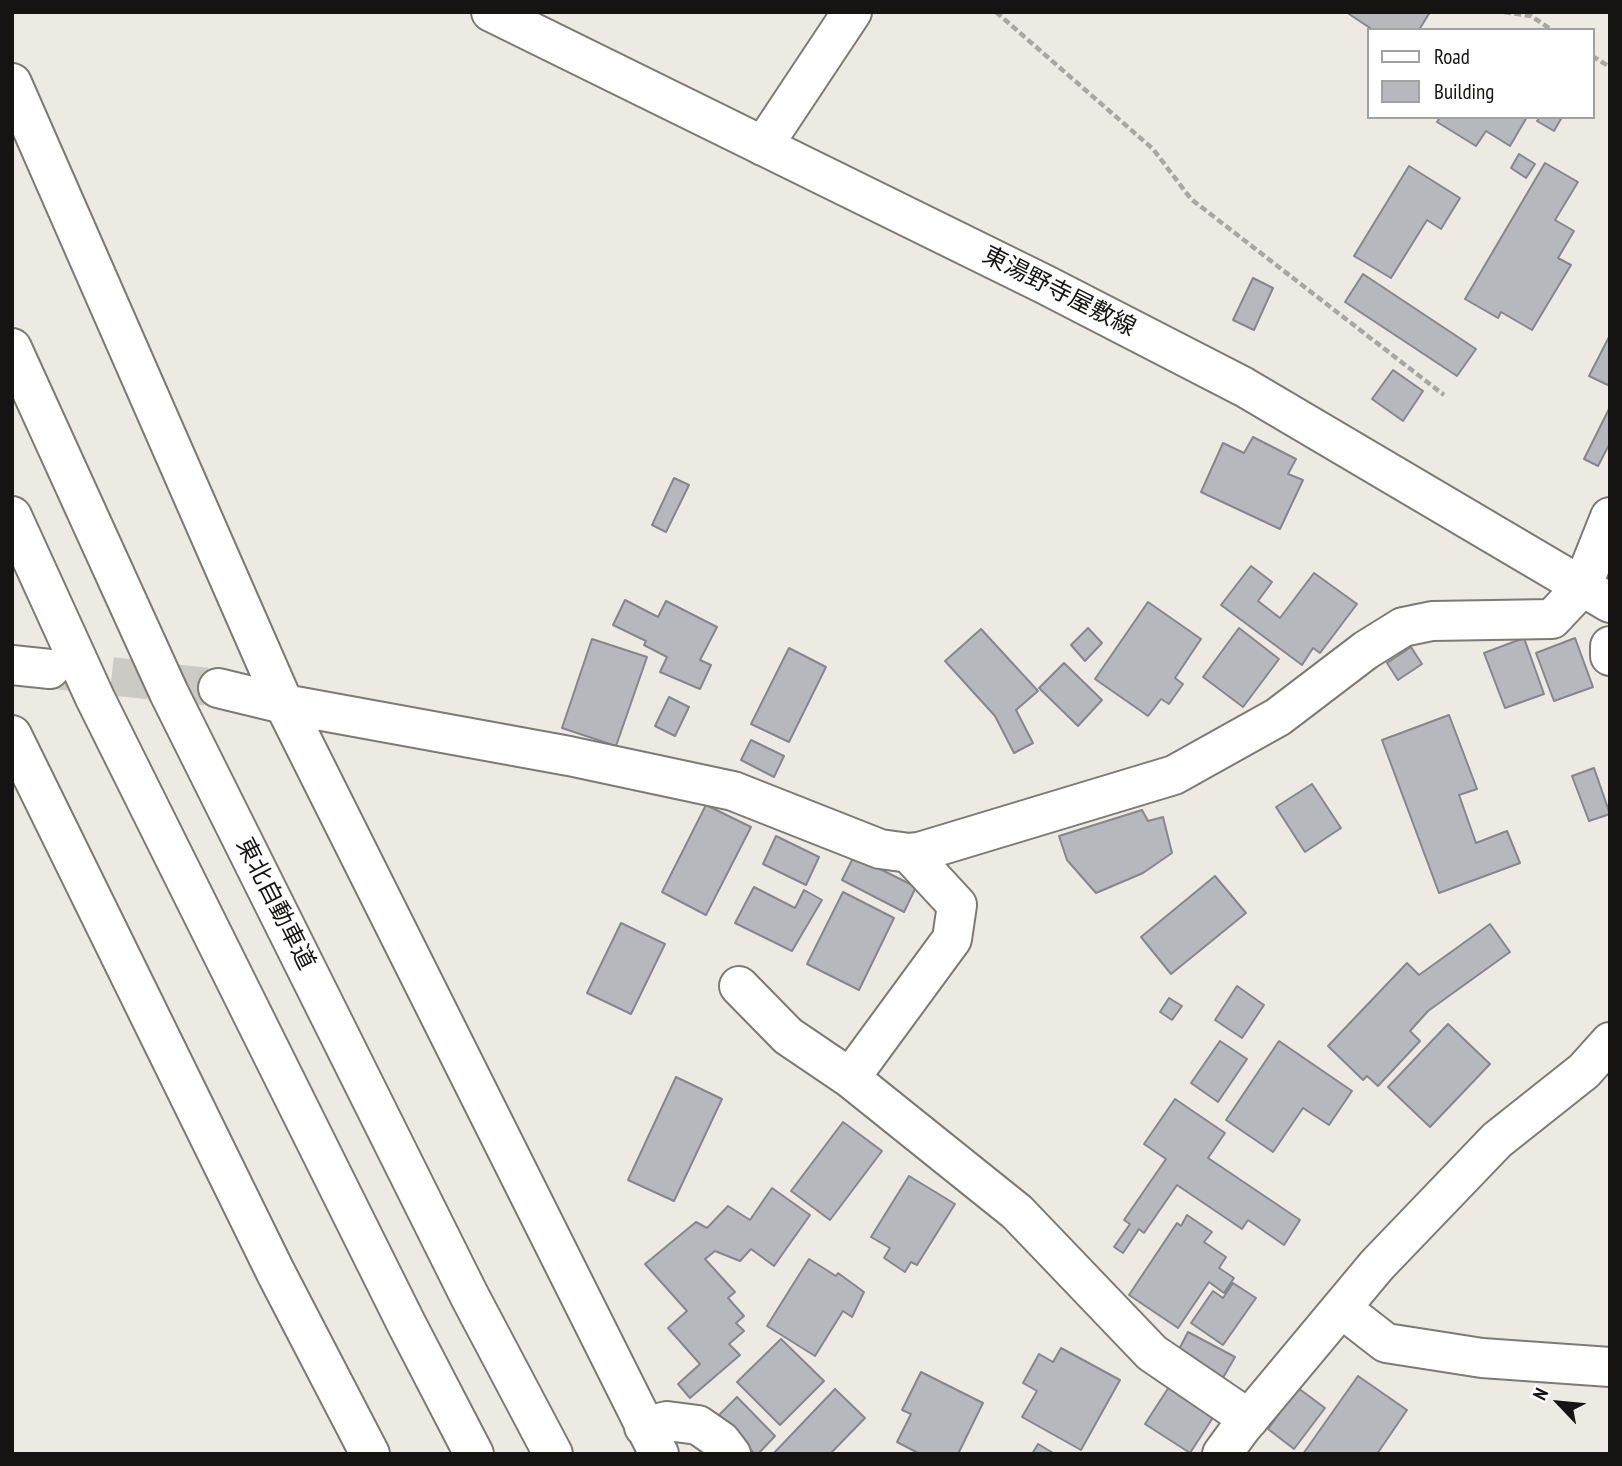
<!DOCTYPE html>
<html>
<head>
<meta charset="utf-8">
<style>
  body { margin:0 }
  #map { position:relative; width:1622px; height:1466px; overflow:hidden; background:#eceae3; font-family:"PT Sans Narrow",sans-serif }
  canvas { display:block }
  .frame { position:absolute; inset:0; border:14px solid #151412; pointer-events:none }
  .legend { position:absolute; left:1367px; top:28px; width:228px; height:91px; box-sizing:border-box; background:#fff; border:2px solid #a1a1a0; margin:0; padding:9px 12px; list-style:none; font-size:21px; color:#151412 }
  .legend li { display:flex; align-items:center; gap:14px; height:35px }
  .legend b { width:35px; border:2px solid #a1a1a0 }
  .north { position:absolute; left:1524px; top:1368px; width:70px; height:70px; -webkit-text-stroke:5px #fff; paint-order:stroke; rotate:296deg; font-size:19px; font-weight:700; line-height:28px; text-align:center; color:#151412 }
  .north::after { content:''; display:block; margin:auto; width:24px; height:32px; background:#151412; clip-path:polygon(50% 0,100% 100%,50% 72%,0 100%) }
</style>
</head>
<body>
<div id="map">
<canvas width="1622" height="1466"></canvas>
<div class="frame"></div>
<ul class="legend">
<li><b style="height:9px;background:#fff"></b>Road</li>
<li><b style="height:19px;background:#b7b7be"></b>Building</li>
</ul>
<div class="north">N</div>
</div>
<script>
const context = document.querySelector('canvas').getContext('2d');
context.lineJoin = 'round';
function paint(path, color) { context.fillStyle = color; context.fill(path, 'evenodd'); }
const poly = rows => new Path2D(rows.map(r => 'M' + r).join(''));
function trace(path, color, width, dash) { context.strokeStyle = color; context.lineWidth = width; context.lineCap = dash ? 'butt' : 'round'; context.setLineDash(dash || []); context.stroke(path); }
function label(font, color, halo, rows, align = 'center') {
  context.font = font + ' "PT Sans Narrow","Noto Sans JP",sans-serif'; context.lineWidth = 6; context.setLineDash([]); context.textBaseline = 'middle'; context.strokeStyle = halo; context.fillStyle = color; for (const [text, x, y, turn = 0] of rows) {
    context.save(); context.translate(x, y); context.rotate((+turn || 0) * Math.PI / 180); context.textAlign = isNaN(turn) ? turn : align; if (halo) context.strokeText(text, 0, 0); context.fillText(text, 0, 0); context.restore();
  }
}
const building = poly([
  [1346,12,1430,12,1419,30,1373,30,1346,12],
  [1440,117,1527,117,1510,146,1486,131,1476,146,1437,122,1440,117],
  [1540,117,1562,117,1554,131,1537,121,1540,117],
  [1519,154,1535,164,1526,178,1511,168,1519,154],
  [1545,163,1578,182,1555,220,1574,231,1558,258,1571,265,1532,330,1501,312,1498,318,1465,299,1545,163],
  [1409,166,1460,198,1441,229,1427,220,1391,278,1354,256,1409,166],
  [1363,274,1476,349,1457,376,1345,302,1363,274],
  [1253,278,1273,288,1254,330,1233,320,1253,278],
  [1610,335,1610,386,1589,376,1610,335],
  [1393,370,1423,391,1403,421,1372,399,1393,370],
  [1610,407,1610,443,1598,466,1584,459,1610,407],
  [1253,437,1296,459,1288,474,1303,480,1280,529,1201,492,1223,443,1244,453,1253,437],
  [674,478,689,485,666,532,652,525,674,478],
  [1251,566,1272,582,1258,601,1280,618,1314,573,1357,604,1320,653,1313,648,1302,665,1221,605,1251,566],
  [625,600,658,617,666,601,717,627,700,660,711,665,700,689,660,672,667,657,644,645,646,641,613,625,625,600],
  [1148,602,1201,639,1175,678,1183,684,1169,704,1161,699,1148,716,1095,679,1148,602],
  [1088,628,1102,643,1085,661,1071,645,1088,628],
  [1239,628,1279,659,1243,707,1203,677,1239,628],
  [981,629,1038,691,1016,710,1033,743,1014,753,995,716,945,661,981,629],
  [1524,638,1544,694,1505,708,1484,653,1524,638],
  [1575,638,1593,687,1554,701,1536,653,1575,638],
  [592,639,647,657,616,746,562,728,592,639],
  [1411,647,1422,664,1398,680,1387,663,1411,647],
  [789,648,826,667,789,742,751,724,789,648],
  [1064,663,1102,700,1078,726,1039,688,1064,663],
  [669,697,689,707,675,736,655,726,669,697],
  [1449,715,1477,789,1459,795,1476,843,1507,831,1520,863,1439,893,1382,740,1449,715],
  [751,740,784,756,774,777,741,760,751,740],
  [1594,768,1610,814,1589,821,1572,776,1594,768],
  [1312,784,1341,828,1305,852,1276,807,1312,784],
  [706,805,751,827,706,915,662,892,706,805],
  [1142,810,1148,821,1163,817,1172,853,1143,873,1096,893,1067,860,1059,836,1142,810],
  [776,836,819,857,806,885,763,864,776,836],
  [854,856,916,887,904,912,842,880,854,856],
  [1215,876,1246,913,1171,974,1141,937,1215,876],
  [754,887,795,908,804,890,822,900,792,951,735,923,754,887],
  [843,892,894,918,859,990,807,964,843,892],
  [621,923,665,944,631,1014,587,993,621,923],
  [1490,924,1510,952,1428,1011,1410,1031,1420,1041,1378,1086,1367,1076,1363,1080,1328,1046,1407,963,1419,975,1490,924],
  [1237,986,1264,1005,1242,1038,1215,1020,1237,986],
  [1169,998,1182,1006,1172,1020,1160,1012,1169,998],
  [1448,1024,1490,1064,1430,1127,1388,1087,1448,1024],
  [1220,1041,1247,1059,1218,1102,1191,1083,1220,1041],
  [1279,1041,1352,1091,1329,1125,1303,1108,1273,1152,1226,1120,1279,1041],
  [676,1077,722,1099,674,1201,628,1180,676,1077],
  [1175,1099,1225,1133,1208,1158,1300,1220,1284,1245,1248,1220,1242,1229,1177,1185,1144,1233,1139,1229,1123,1253,1114,1247,1130,1224,1124,1220,1166,1159,1144,1144,1175,1099],
  [843,1122,882,1151,830,1220,791,1191,843,1122],
  [909,1176,955,1204,917,1265,911,1262,905,1272,884,1258,890,1248,871,1237,909,1176],
  [772,1188,810,1215,774,1266,751,1249,740,1261,715,1251,705,1259,735,1292,728,1298,744,1316,736,1323,744,1331,729,1344,740,1355,690,1398,678,1384,700,1364,668,1328,687,1311,645,1264,696,1222,707,1228,728,1206,750,1220,772,1188],
  [1187,1215,1212,1232,1204,1242,1226,1257,1219,1268,1234,1278,1224,1293,1209,1282,1178,1328,1129,1295,1177,1223,1181,1226,1187,1215],
  [809,1259,836,1276,838,1273,864,1292,852,1317,843,1311,815,1356,767,1326,809,1259],
  [1233,1283,1256,1298,1223,1345,1191,1323,1213,1291,1223,1298,1233,1283],
  [1188,1332,1235,1357,1220,1383,1174,1359,1188,1332],
  [781,1339,824,1381,780,1425,737,1382,781,1339],
  [1061,1348,1120,1380,1081,1450,1022,1417,1037,1391,1023,1383,1039,1354,1053,1362,1061,1348],
  [921,1372,983,1403,958,1454,920,1454,897,1442,911,1414,902,1410,921,1372],
  [1358,1376,1407,1410,1377,1454,1303,1454,1358,1376],
  [1169,1387,1214,1416,1190,1453,1145,1424,1169,1387],
  [1298,1388,1325,1408,1294,1449,1268,1429,1298,1388],
  [835,1389,865,1418,830,1454,773,1454,835,1389],
  [737,1397,775,1436,758,1454,755,1454,718,1416,737,1397],
  [1038,1444,1055,1454,1032,1454,1038,1444]
]);
const streetTunnel = poly([
  [55,670,218,688]
]);
const path = poly([
  [996,12,1153,149,1191,199,1444,395],
  [1504,12,1531,16,1552,30],
  [1592,56,1610,67]
]);
const street = poly([
  [12,83,284,704,659,1454],
  [763,146,852,12],
  [1610,646,1610,656],
  [12,665,50,669],
  [218,688,284,704,569,756,733,791,880,849,909,853,919,852,1174,775,1278,717,1366,650,1403,627,1432,621,1552,619,1582,587,1610,517],
  [12,735,276,1273,370,1454],
  [739,986,788,1036,850,1078,1017,1212,1152,1353,1249,1419],
  [850,1078,952,939,957,905,909,853],
  [1341,1308,1386,1343,1482,1358,1610,1367],
  [644,1427,667,1421,698,1425,721,1441,731,1454],
  [1222,1454,1241,1428,1377,1265,1497,1140,1584,1071,1610,1042]
]);
const secondary = poly([
  [491,12,1044,284,1244,387,1610,603]
]);
const highway = poly([
  [12,348,169,693,469,1295,553,1454],
  [12,516,95,698,406,1323,474,1454]
]);
const streetNames = [
  ["東湯野寺屋敷線",1059,292,27],
  ["東北自動車道",275,904,63]
];
paint(building, '#b7b7be');
trace(building, '#87868e', 2);
trace(streetTunnel, '#cccac4', 38, [38, 19]);
trace(street, '#7c7a73', 42);
trace(secondary, '#7c7a73', 42);
trace(highway, '#7c7a73', 42);
trace(path, '#a8a7a1', 4.5, [7, 3.5]);
trace(street, '#fff', 38);
trace(secondary, '#fff', 38);
trace(highway, '#fff', 38);
label('24px', '#151412', '#fff', streetNames);
</script>
</body>
</html>
